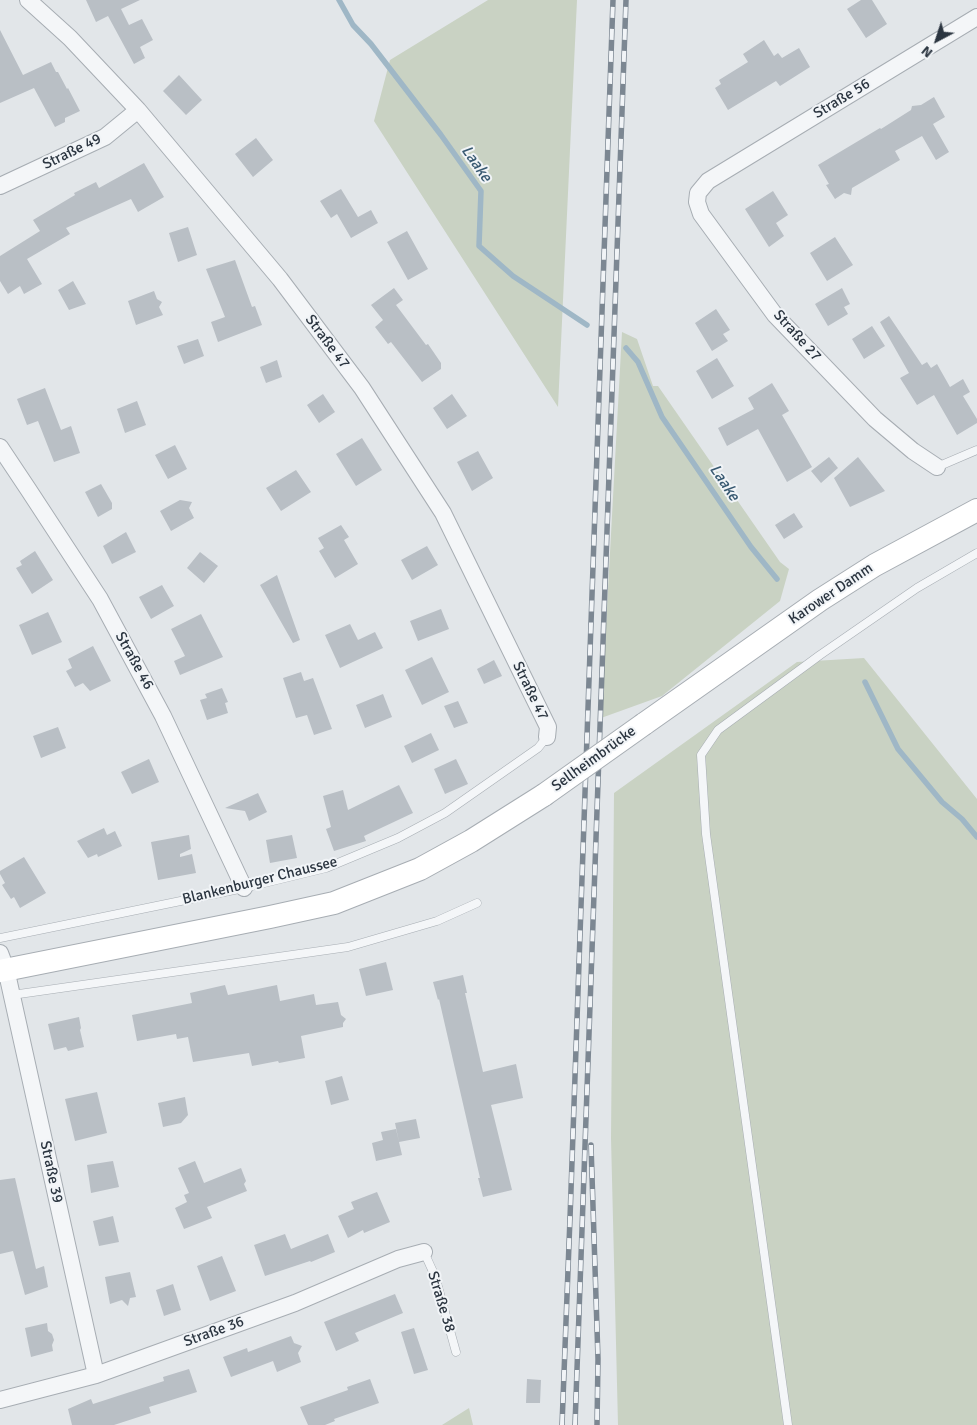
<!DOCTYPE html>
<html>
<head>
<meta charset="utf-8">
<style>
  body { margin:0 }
  #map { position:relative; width:977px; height:1425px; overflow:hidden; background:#e2e6e9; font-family:Signika,sans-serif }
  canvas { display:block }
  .north { position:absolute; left:912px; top:15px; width:50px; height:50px; -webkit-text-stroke:4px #f1f4f7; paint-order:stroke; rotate:220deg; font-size:14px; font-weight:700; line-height:20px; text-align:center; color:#2b3540 }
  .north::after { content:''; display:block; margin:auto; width:18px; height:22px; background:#2b3540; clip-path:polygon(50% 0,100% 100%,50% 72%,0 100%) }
</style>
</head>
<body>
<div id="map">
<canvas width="977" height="1425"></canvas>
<div class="north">N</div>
</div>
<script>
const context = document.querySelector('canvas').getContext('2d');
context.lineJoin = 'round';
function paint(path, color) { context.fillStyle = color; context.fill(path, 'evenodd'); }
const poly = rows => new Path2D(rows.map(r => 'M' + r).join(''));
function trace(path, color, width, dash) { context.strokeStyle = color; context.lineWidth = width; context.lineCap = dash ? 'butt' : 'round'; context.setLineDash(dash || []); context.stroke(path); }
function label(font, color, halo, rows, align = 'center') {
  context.font = font + ' Signika,sans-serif'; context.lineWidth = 4; context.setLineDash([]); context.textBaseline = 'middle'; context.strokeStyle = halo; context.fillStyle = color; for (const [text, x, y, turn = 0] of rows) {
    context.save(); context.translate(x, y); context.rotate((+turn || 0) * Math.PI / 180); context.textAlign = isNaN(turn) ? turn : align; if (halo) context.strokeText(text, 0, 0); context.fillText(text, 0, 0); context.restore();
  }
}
const green = poly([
  [488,0,577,0,558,407,374,121,390,60],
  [622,332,637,339,653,386,658,386,780,562,789,569,780,601,662,696,601,718],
  [864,658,977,799,977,1425,618,1425,611,1138,614,793,797,662],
  [469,1408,473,1425,442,1425]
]);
const stream = poly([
  [339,0,353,25,371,44,441,135,481,191,479,246,513,276,587,325],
  [626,348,638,362,662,417,751,547,777,579],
  [865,682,898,749,942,802,962,819,977,837]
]);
const building = poly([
  [86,0,140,0,121,9,129,25,142,19,153,40,140,47,145,58,134,64,108,16,96,22],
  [861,0,872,0,887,24,866,38,847,9],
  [0,30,23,75,51,62,56,72,58,72,67,89,68,88,80,111,65,118,65,122,55,127,34,88,0,103],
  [764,40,774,56,778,53,782,58,799,48,810,67,780,86,776,81,728,110,715,88,721,84,719,80,748,62,743,54],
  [179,75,202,100,186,115,163,91],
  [934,97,945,117,933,124,949,152,936,160,922,136,895,151,900,160,852,188,851,195,844,193,835,199,826,185,829,184,818,165,880,128,881,129,911,110,912,106,921,105],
  [256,138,273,160,253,177,235,154],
  [144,163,164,197,138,212,131,199,66,228,70,234,27,259,42,284,24,294,20,286,8,294,0,281,0,256,40,231,33,220,75,195,74,193,96,182,99,188],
  [341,189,358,217,371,210,378,223,351,238,337,214,331,218,320,201],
  [773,191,788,215,776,223,784,236,769,247,745,209],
  [188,227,197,255,178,262,169,233],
  [407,231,428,269,408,280,387,242],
  [835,237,853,265,827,281,810,253],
  [235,260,252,307,255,306,262,325,218,342,211,322,225,317,206,269],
  [73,281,86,304,69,310,58,290],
  [394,288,403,300,396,305,426,345,428,344,441,363,441,369,422,382,391,342,388,344,375,327,383,320,371,305],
  [842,288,850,304,844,307,848,314,828,326,815,304],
  [154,291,157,299,162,302,159,307,163,315,136,325,128,301],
  [716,309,730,330,723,334,728,341,712,351,695,323],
  [889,316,922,365,927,362,931,368,937,364,950,387,963,379,970,392,963,396,977,419,977,423,957,435,934,395,917,405,900,378,909,373,880,322],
  [872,326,885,346,864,359,852,339],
  [198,339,204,356,184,364,177,346],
  [717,358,734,386,712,399,696,371],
  [277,360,282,377,266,383,260,367],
  [772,383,789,411,782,415,812,467,787,482,758,429,727,446,718,428,754,409,748,398],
  [45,388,61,430,71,426,80,453,54,462,38,421,27,425,17,399],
  [323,394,335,412,319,423,307,405],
  [452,394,467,416,447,429,433,408],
  [137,401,146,425,125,433,117,409],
  [362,438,382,470,356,486,336,454],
  [175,445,187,469,168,479,155,455],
  [478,451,493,478,472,491,457,462],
  [829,457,838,468,821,483,811,471],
  [858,457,885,491,850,507,834,478],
  [296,470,311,492,281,511,266,488],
  [101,484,112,503,112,509,98,517,85,492],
  [180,500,192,502,189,508,194,518,171,531,160,511],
  [794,513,803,527,784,539,775,525],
  [341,525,349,537,344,540,358,564,335,578,319,551,324,548,318,538],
  [126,532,136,552,112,564,103,546],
  [427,546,438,565,412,580,401,560],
  [35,551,53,580,32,594,16,568,22,565,20,561],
  [200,552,218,566,204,583,187,568],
  [277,575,300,640,293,643,260,585],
  [162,585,174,606,151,619,139,597],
  [441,609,449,629,418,641,410,621],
  [48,612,62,642,32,655,19,625],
  [201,614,223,657,180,675,174,661,185,656,171,629],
  [350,624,358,640,375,632,383,648,340,668,325,635],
  [93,646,111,681,90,691,83,683,75,687,66,671,72,668,68,659],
  [432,657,449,692,422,705,405,670],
  [494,660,502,676,484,684,477,669],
  [301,672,304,681,313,678,332,729,314,735,307,715,296,718,283,678],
  [222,688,228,702,225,703,228,713,207,720,200,700,207,698,205,694],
  [383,694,392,717,365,728,356,705],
  [458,701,468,723,454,728,444,706],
  [58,727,66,748,41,758,33,736],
  [431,733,439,750,412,763,404,746],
  [149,759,159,782,132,794,121,772],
  [456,759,468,784,445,794,434,769],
  [399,785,413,813,364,836,366,841,334,851,326,829,331,827,323,796,343,790,348,810],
  [258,793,267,812,249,821,245,811,225,808],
  [104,828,107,835,115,831,122,846,98,857,97,854,88,858,77,841],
  [189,835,191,849,180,854,180,857,192,854,196,873,158,880,151,842],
  [292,835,297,858,270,863,266,840],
  [24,857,46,893,20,908,14,897,11,899,2,885,5,883,0,874,0,871],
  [386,962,393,990,366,996,359,969],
  [463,975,467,993,465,993,483,1072,516,1064,523,1098,491,1105,512,1190,483,1197,478,1178,480,1178,439,999,438,1000,433,982],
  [225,985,228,995,277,985,280,1001,314,994,316,1005,338,1002,341,1015,346,1019,343,1023,343,1027,301,1036,305,1058,279,1063,278,1061,252,1066,249,1053,193,1062,188,1037,177,1039,176,1034,137,1041,132,1015,192,1003,190,993],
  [79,1017,81,1028,80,1030,84,1047,68,1051,66,1047,54,1050,48,1024],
  [342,1076,349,1100,331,1105,325,1081],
  [97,1092,107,1133,75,1141,65,1099],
  [185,1097,188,1115,181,1123,163,1127,158,1103],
  [416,1119,420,1138,399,1142,395,1123],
  [396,1129,402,1155,376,1161,372,1143,383,1140,381,1132],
  [113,1161,119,1187,91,1193,87,1165],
  [195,1161,204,1183,241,1168,246,1181,244,1184,247,1191,207,1207,212,1218,184,1229,175,1208,187,1202,184,1195,189,1193,178,1168],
  [15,1178,36,1269,44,1266,48,1287,25,1295,13,1251,0,1254,0,1180],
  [377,1192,390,1222,364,1233,363,1230,348,1238,338,1216,354,1209,351,1202],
  [113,1216,119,1242,99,1246,93,1221],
  [285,1234,291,1249,328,1234,335,1252,311,1262,310,1261,265,1276,254,1245],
  [222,1256,236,1291,210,1301,197,1266],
  [130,1272,136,1297,130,1298,128,1306,122,1300,110,1304,105,1277],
  [173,1284,181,1310,164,1316,156,1290],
  [395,1294,403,1313,355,1333,359,1341,336,1351,324,1322],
  [47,1323,48,1331,52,1334,54,1340,52,1345,53,1351,31,1357,25,1328],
  [414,1328,428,1370,414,1374,401,1332],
  [291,1336,294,1343,302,1346,298,1353,301,1362,277,1372,273,1361,231,1377,223,1357,247,1348,248,1352],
  [189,1369,197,1392,149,1407,151,1413,114,1425,72,1425,68,1409,91,1399,93,1404,164,1381,163,1377],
  [370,1379,379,1403,334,1419,335,1421,325,1425,308,1425,300,1407,348,1390,347,1387],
  [527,1379,541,1380,540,1403,526,1403]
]);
const lane = poly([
  [937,467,977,450],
  [0,938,244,888,326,868,398,838,445,813,538,748,547,737],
  [12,995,348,947,437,921,477,903],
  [424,1252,435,1276,456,1352],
  [788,1425,706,834,701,755,718,730,820,655,917,588,977,553]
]);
const street = poly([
  [28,0,70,38,138,110,280,279,362,388,443,513,548,727,547,737],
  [0,186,105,137,138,110],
  [0,447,28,489,100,599,163,716,244,888],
  [937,467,913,451,875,419,775,315,701,214,697,202,698,193,708,181,977,17],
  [0,953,6,969,96,1375],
  [0,1400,96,1375,295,1303,398,1259,424,1252]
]);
const secondary = poly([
  [644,724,820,600,875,565,977,510],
  [0,971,270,917,334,903,420,869,471,841,544,795]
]);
const rail = poly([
  [591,1145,598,1359,597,1425],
  [562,1425,570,1218,613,0],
  [575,1425,626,0]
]);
const secondaryBridge = poly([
  [544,795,644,724]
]);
const streetNames = [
  ["Straße 56",842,99,-31],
  ["Straße 49",72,152,-26],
  ["Straße 27",797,336,48],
  ["Straße 47",327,342,53],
  ["Karower Damm",831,594,-34],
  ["Straße 46",134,661,61],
  ["Straße 47",530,691,64],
  ["Sellheimbrücke",594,759,-36],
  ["Blankenburger Chaussee",260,881,-14],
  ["Straße 39",51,1172,78],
  ["Straße 38",441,1302,73],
  ["Straße 36",214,1332,-20]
];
const waterNames = [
  ["Laake",476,164,55],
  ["Laake",724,483,56]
];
paint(green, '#c9d2c3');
trace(stream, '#9fb7c6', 5.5);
paint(building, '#b9bfc5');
trace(lane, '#a7adb3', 9);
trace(street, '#a7adb3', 18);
trace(secondary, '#a7adb3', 24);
trace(lane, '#f4f6f8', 8);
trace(street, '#f4f6f8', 16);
trace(secondary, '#fff', 22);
trace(rail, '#7c8792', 5.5);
trace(rail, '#f1f4f7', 4, [11]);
trace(secondaryBridge, '#a7adb3', 24, []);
trace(secondaryBridge, '#fff', 22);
label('15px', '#2b3540', '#f1f4f7', streetNames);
label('italic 16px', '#385971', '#f1f4f7', waterNames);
</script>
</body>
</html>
